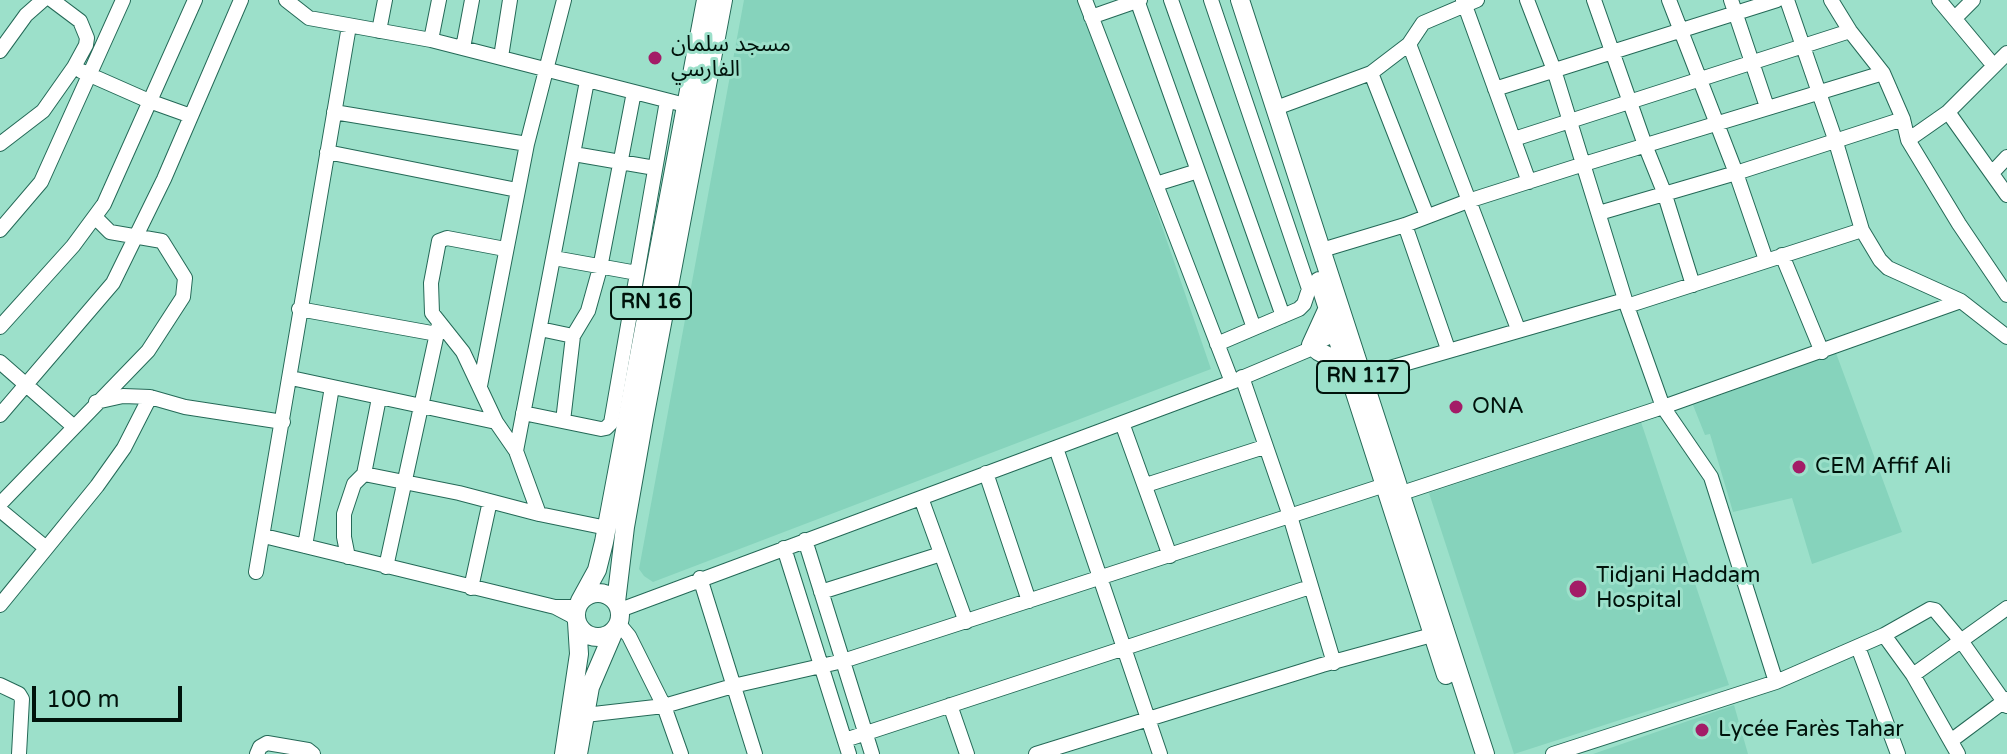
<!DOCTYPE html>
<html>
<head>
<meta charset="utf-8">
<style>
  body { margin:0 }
  #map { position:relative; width:2007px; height:754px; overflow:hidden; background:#9ce0ca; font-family:"Varela Round",sans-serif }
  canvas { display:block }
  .scale { position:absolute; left:32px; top:686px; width:150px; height:36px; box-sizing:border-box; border:4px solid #00120b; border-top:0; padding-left:10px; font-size:24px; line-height:28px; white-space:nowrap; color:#00120b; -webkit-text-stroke:6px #9ce0ca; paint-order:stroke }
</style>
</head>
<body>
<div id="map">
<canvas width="2007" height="754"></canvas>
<div class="scale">100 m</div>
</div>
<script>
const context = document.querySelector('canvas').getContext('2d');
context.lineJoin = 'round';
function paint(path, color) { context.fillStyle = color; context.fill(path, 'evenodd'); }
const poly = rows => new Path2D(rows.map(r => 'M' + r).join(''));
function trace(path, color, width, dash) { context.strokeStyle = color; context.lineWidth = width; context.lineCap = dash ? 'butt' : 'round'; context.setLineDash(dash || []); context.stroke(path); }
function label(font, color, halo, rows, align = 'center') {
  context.font = font + ' "Varela Round","Noto Sans Arabic",sans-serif'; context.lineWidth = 6; context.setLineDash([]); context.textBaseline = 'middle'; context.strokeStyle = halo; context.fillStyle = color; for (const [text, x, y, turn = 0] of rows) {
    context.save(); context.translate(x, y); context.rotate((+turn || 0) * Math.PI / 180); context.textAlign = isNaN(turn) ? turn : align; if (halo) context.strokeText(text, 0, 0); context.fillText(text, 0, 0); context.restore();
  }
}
const built = poly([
  [744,0,1084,0,1211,369,653,582,644,576,639,569],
  [1836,353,1902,532,1812,564,1792,498,1733,512,1710,434,1705,435,1693,405],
  [1641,422,1729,685,1514,754,1429,493],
  [1734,705,1748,754,1593,754]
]);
const minor = poly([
  [286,0,309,18,431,40,693,107],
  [1085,0,1232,382],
  [1137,0,1254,328],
  [1171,0,1283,316],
  [1211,0,1309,289,1320,286],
  [1463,0,1529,182],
  [1527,0,1554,70,1627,306,1663,407,1711,477,1776,682,1553,754],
  [1594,0,1645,145,1664,192,1693,285],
  [1669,0,1736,173,1766,260],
  [1731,0,1767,107],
  [1787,0,1835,139,1862,230,1880,260,1888,268,1961,301,2007,337],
  [1831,0,1850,31,1883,73,1903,119,1908,140,1959,224,2007,295],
  [1939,0,1994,66],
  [1091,17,1140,0],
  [1955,18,1973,0],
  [379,31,385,0],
  [431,40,439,0],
  [1409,44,1518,329],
  [463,48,472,0],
  [0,51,26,15,43,0],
  [501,57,510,0],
  [81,71,149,101,191,116],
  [1371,73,1427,216],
  [1495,89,1777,0],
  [1276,108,1371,73,1409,44,1423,23,1477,0],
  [334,112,527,144],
  [1948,112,2007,195],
  [1514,139,1850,31],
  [1908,140,1948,112,2007,53],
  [0,144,43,111,74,67,86,45,87,38,80,21,52,0],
  [327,152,517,190],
  [574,154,655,168],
  [1992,173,2007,157],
  [1156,184,1198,171],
  [1599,213,1736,173,1903,119],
  [1405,225,1448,349],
  [0,230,41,182,123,0],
  [505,249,447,238,439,241,431,283,432,313,463,352,496,422,516,451,539,514,607,528],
  [1322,250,1405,225,1468,201,1584,164,1883,73],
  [1782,255,1822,352],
  [554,258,637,273],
  [1627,306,1862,230],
  [299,309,437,334],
  [0,327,73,246,104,204,195,0],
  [540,329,573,336],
  [1217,344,1299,309,1304,304,1309,289],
  [0,362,73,426],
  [1362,376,1625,300],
  [1242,377,1290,516,1334,663],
  [291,378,496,422],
  [480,386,527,144,564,0],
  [96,402,123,396,150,397],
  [523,413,601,429,606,428,611,423,667,101],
  [0,415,113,283,164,179,241,0],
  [563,421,573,336,588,311,600,268,634,92],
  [1122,423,1170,556],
  [1056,448,1160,754],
  [516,451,587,81],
  [986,473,1029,601],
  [364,474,459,493,539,514],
  [1146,485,1264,447],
  [1402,493,1663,407,1961,301],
  [921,498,966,622],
  [0,504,148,351,183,297,185,278,162,241,110,232,95,217],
  [0,510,46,548],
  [264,536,555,607],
  [805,540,872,754],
  [305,546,332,387],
  [784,548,849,754],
  [348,557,344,537,344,514,354,484,364,474,379,398],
  [386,567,439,324],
  [256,572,349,26],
  [700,578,755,754],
  [471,588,490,501],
  [821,592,941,554],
  [0,605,97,486,124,448,150,397,185,407,283,422],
  [620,610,1232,382,1308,350,1315,343,1342,331],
  [576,618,555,607,577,607],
  [619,624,629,636,664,706,681,754],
  [1884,635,1913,675,1958,754],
  [1858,647,1898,754],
  [1913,675,2007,608],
  [1776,682,1884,635,1930,609,1935,610,1962,642,2007,706],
  [0,685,19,694,22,699,19,754],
  [950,705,967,754],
  [585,715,664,706,733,686,843,661,1385,485],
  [845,740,1310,587],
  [1952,740,2007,699],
  [257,754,260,747,267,743,308,750,313,754],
  [1036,754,1322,665,1432,635]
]);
const major = poly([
  [1240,0,1485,754],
  [1319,281,1446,675],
  [1311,345,1327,310],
  [1318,351,1345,365],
  '576 615a22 22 0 1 1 44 0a22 22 0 1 1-44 0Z',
  [580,601,597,570,604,542,706,0],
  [616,602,625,527,644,419,723,0],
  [564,754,579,654,577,622],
  [578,754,590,687,614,631]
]);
const markers = [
  [655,58,8,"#a31c67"],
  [1456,407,8,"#a31c67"],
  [1799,467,8,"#a31c67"],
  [1578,589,10,"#a31c67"],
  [1702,730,8,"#a31c67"]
];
const shields = [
  [651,303,80],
  [1363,377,92]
];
const shieldNames = [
  ["RN 16",651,303],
  ["RN 117",1363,377]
];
const poiNames = [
  ["مسجد سلمان",671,45],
  ["الفارسي",671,70],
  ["ONA",1472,407],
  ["CEM Affif Ali",1815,467],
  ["Tidjani Haddam",1596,576],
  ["Hospital",1596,601],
  ["Lycée Farès Tahar",1718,730]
];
paint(built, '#86d3bc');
trace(minor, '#246957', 16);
trace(major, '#246957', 20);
trace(minor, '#fff', 14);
trace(major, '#fff', 18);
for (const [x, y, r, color] of markers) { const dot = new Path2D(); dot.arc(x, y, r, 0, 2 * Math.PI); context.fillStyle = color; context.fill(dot); trace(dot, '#9ce0ca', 3); }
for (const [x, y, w] of shields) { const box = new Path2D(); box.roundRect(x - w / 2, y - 16, w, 32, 6); context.fillStyle = '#9ce0ca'; context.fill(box); trace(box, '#00120b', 2); }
label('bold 20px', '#00120b', null, shieldNames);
label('22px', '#00120b', '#9ce0ca', poiNames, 'left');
</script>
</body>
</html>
